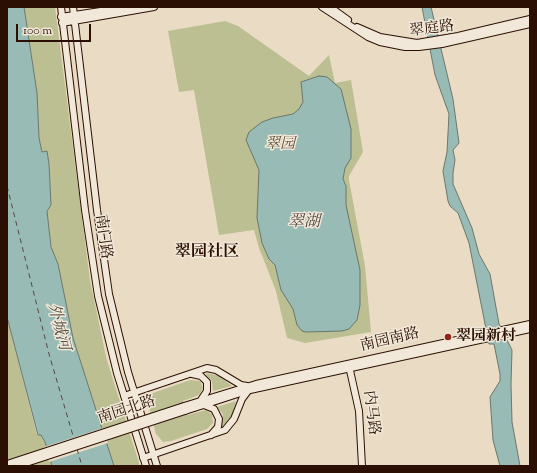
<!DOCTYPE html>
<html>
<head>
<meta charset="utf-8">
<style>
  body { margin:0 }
  #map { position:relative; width:537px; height:473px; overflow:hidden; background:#eadcc4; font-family:"Sorts Mill Goudy",serif }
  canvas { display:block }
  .frame { position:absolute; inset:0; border:8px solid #2b0f02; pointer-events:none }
  .scale { position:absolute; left:16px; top:24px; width:75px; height:18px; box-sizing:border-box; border:2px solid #2b0f02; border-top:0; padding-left:5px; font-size:12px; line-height:14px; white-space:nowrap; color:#2b0f02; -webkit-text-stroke:3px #f1e8d9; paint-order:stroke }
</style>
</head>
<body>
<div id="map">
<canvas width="537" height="473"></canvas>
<div class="frame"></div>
<div class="scale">100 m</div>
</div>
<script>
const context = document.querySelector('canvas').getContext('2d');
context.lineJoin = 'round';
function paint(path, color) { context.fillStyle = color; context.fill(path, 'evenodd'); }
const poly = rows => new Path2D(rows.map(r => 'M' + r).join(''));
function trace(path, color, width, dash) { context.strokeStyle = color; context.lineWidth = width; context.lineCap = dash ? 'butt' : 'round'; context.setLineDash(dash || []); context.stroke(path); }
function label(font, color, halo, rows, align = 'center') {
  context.font = font + ' "Sorts Mill Goudy","Noto Serif SC",serif'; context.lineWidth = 3; context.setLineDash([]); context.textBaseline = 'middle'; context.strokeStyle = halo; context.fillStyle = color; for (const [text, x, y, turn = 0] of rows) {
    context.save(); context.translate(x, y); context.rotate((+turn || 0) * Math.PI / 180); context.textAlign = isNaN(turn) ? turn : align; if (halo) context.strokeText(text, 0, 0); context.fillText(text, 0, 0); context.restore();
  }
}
const green = poly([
  [24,7,55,7,90,280,106,357,140,466,114,466,73,338,58,264,51,247,47,211,51,205,49,164,47,151,42,152,39,138,37,93],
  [225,21,238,26,309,76,329,55,335,83,351,80,363,152,349,176,349,180,365,266,371,332,305,343,287,338,276,291,259,248,254,230,219,235,194,90,179,92,168,31],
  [7,317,37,435,41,435,45,442,52,466,7,466],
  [207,373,219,376,232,386,213,391,212,381,206,375],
  [190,380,200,381,203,388,199,395,183,401,188,415,206,410,212,414,213,423,207,429,171,441,163,442,156,434,148,404,149,397,153,393],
  [236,401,232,416,222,427,223,414,217,407]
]);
const water = poly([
  [7,7,24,7,37,93,39,138,42,152,47,151,49,164,51,205,47,211,51,247,58,264,73,338,114,466,52,466,45,442,41,435,38,435,7,317,7,7],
  [422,7,431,7,453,99,459,143,453,150,455,160,453,173,453,184,472,228,479,254,490,274,499,324,512,350,511,384,512,422,520,466,500,466,493,440,490,397,500,381,500,374,494,344,489,344,469,243,458,213,450,206,448,201,443,171,447,152,449,114,435,75,422,7],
  [319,76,327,77,341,89,351,129,351,158,345,168,343,179,346,186,346,205,360,270,360,305,357,320,349,329,342,331,306,332,302,331,297,325,293,309,281,290,275,265,269,259,262,243,257,218,259,170,246,140,249,132,262,122,273,118,293,114,299,109,303,102,301,82,319,76]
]);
const pier = poly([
  [103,428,108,443,49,462,44,447]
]);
const ferry = poly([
  [7,186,49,354,74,439],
  [77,449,82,466]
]);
const secondary = poly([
  [61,7,85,210,98,296,117,373,146,466],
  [73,7,97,210,109,294,128,372,157,466],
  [322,7,368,37,380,42,405,47,419,47,442,44,530,24],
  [330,7,348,20],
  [61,17,127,7],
  [62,23,154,7],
  [357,27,380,37,417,43,458,36,530,19],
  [349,366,359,411,362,466],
  [192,374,201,376,207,382,207,391,201,400],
  [124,396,207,368,216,370,241,385,247,386],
  [204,405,214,409,219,419,218,427,211,435],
  [184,406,256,384,530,324],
  [185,411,250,390,530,329],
  [143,458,225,430,234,419,242,399,248,391]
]);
const secondaryBridge = poly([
  [7,464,184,406],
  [17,466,185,411]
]);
const markers = [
  [448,337,4,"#8f2418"]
];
const streetNames = [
  ["翠庭路",432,30,-7],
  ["南门路",102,237,82],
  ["南园南路",390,341,-13],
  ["南园北路",127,411,-18],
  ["内马路",370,413,83]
];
const parkNames = [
  ["翠园",280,145]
];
const poiNames = [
  ["翠园新村",456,337]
];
const waterNames = [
  ["翠湖",304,223],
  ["外城河",57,327,75]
];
const neighbourhoodNames = [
  ["翠园社区",207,253]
];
paint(green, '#bbbf91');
paint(water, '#98bbb5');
trace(water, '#6c766d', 1);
paint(pier, '#eadcc4');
trace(ferry, '#514b41', 1, [5, 4]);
trace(secondary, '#2b0f02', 8);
trace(secondary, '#f1e8d9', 6);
trace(secondaryBridge, '#2b0f02', 8, []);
trace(secondaryBridge, '#f1e8d9', 6);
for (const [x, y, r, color] of markers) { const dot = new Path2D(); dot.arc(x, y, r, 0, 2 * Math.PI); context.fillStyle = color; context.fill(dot); trace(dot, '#f1e8d9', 1.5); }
label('15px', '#2b0f02', '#f1e8d9', streetNames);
label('italic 15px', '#5d4d34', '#f1e8d9', parkNames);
label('bold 15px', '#2b0f02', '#f1e8d9', poiNames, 'left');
label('italic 16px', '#514b41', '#f1e8d9', waterNames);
label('bold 16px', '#2b0f02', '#f1e8d9', neighbourhoodNames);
</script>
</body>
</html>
